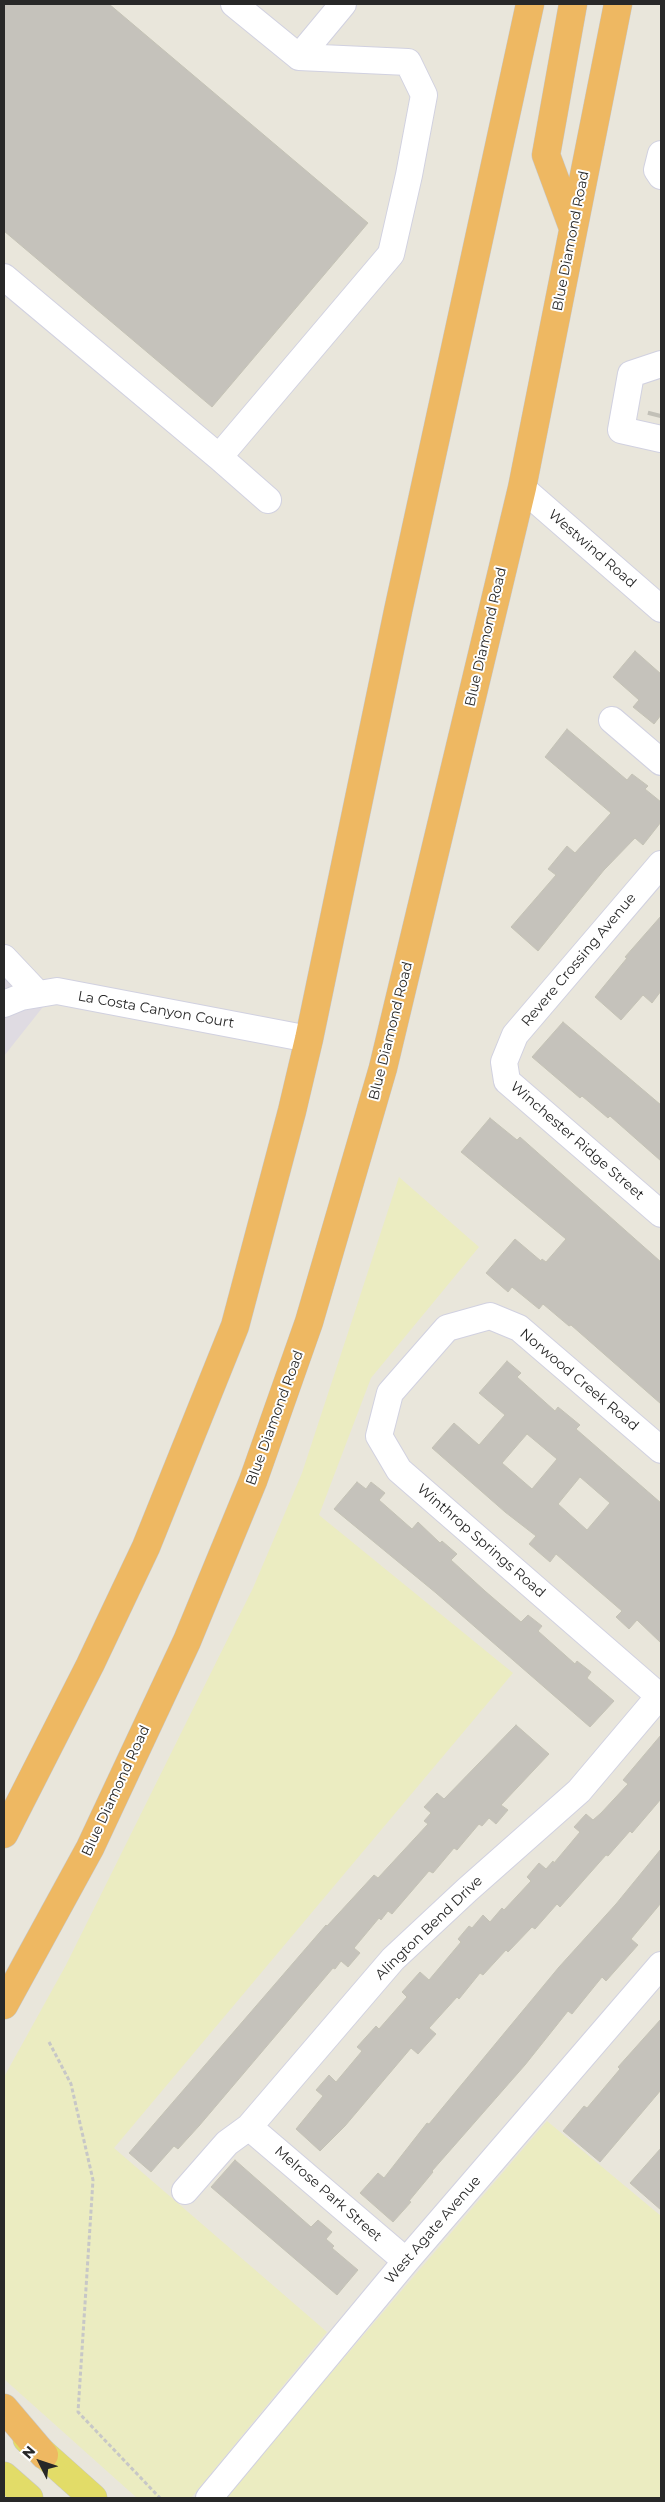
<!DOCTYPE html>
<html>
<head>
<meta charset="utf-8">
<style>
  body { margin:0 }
  #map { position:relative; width:665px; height:2502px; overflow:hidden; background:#e9e6db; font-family:Montserrat,sans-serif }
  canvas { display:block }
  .frame { position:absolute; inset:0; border:5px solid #282828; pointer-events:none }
  .north { position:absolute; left:15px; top:2437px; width:50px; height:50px; -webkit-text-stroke:4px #fff; paint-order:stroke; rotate:311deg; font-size:14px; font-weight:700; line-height:20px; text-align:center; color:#282828 }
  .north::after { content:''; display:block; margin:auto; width:18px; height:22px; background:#282828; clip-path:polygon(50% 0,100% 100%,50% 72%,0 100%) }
</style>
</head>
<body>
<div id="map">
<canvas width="665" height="2502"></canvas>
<div class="frame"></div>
<div class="north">N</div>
</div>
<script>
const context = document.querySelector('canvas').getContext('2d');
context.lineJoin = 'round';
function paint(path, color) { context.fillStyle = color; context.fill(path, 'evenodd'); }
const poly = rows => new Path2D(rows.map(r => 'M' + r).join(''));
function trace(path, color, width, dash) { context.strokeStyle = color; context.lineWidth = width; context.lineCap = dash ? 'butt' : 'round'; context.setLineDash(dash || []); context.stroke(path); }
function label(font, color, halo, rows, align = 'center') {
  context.font = font + ' Montserrat,sans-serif'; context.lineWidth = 4; context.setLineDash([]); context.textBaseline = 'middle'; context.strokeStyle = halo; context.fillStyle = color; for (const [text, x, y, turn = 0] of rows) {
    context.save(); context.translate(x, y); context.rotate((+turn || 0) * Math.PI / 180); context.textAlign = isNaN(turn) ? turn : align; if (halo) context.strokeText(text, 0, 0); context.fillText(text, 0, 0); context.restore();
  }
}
const industrial = poly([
  [4,951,54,993,4,1056]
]);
const sand = poly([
  [399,1177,479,1247,371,1378,319,1515,513,1673,114,2148,327,2332,191,2498,137,2498,4,2379,4,2077,66,1965,253,1588,302,1473],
  [547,2121,661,2216,661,2498,224,2498]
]);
const building = poly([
  [4,4,109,4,368,223,212,407,4,231,4,4],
  [635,651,661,674,661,715,654,724,633,707,639,700,613,677,635,651],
  [567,729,627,780,632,774,648,786,645,789,661,802,661,822,643,845,635,838,604,870,538,951,511,927,556,875,548,869,567,846,575,853,611,813,545,757,567,729],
  [661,916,661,991,652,1003,643,995,621,1020,595,997,627,958,625,957,661,916],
  [563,1022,661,1105,661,1161,610,1116,608,1118,582,1096,580,1098,532,1057,563,1022],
  [490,1118,517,1140,520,1137,661,1262,661,1404,571,1325,569,1326,543,1304,539,1309,512,1287,508,1292,486,1273,515,1239,541,1261,542,1259,546,1262,566,1239,461,1152,490,1118],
  [507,1361,521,1373,517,1377,555,1411,558,1407,580,1425,576,1429,661,1503,661,1643,637,1620,629,1629,616,1617,622,1611,556,1554,550,1562,529,1544,536,1536,505,1512,432,1448,454,1423,479,1445,505,1415,479,1393,507,1361],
  [527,1434,557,1459,532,1489,502,1463,527,1434],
  [580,1477,610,1503,587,1530,558,1504,580,1477],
  [357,1482,366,1489,371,1482,385,1493,379,1500,412,1529,418,1522,440,1543,442,1541,457,1554,451,1560,485,1591,521,1622,528,1615,542,1626,538,1631,575,1664,577,1661,591,1672,587,1678,614,1701,590,1727,436,1593,334,1509,357,1482],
  [516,1725,549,1754,501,1805,508,1810,496,1824,489,1818,482,1826,479,1824,457,1850,454,1848,433,1873,429,1871,392,1914,388,1911,381,1920,379,1918,354,1948,360,1953,348,1967,341,1961,335,1969,333,1968,199,2126,178,2149,174,2146,151,2172,129,2153,326,1925,327,1926,374,1875,378,1878,428,1824,424,1821,431,1813,424,1807,437,1793,444,1799,516,1725],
  [661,1735,661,1799,632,1833,630,1831,608,1856,606,1855,560,1907,557,1904,535,1929,532,1927,508,1952,506,1950,483,1975,480,1973,459,1999,457,1997,429,2028,436,2034,418,2054,411,2048,345,2126,320,2151,296,2129,323,2096,316,2090,329,2075,336,2082,362,2051,357,2047,376,2026,379,2029,407,1997,402,1992,420,1972,429,1980,461,1942,458,1939,469,1926,472,1928,483,1915,490,1922,502,1908,504,1910,531,1881,527,1877,539,1863,546,1869,553,1861,554,1863,580,1832,574,1827,586,1814,593,1820,601,1813,628,1784,623,1780,661,1735],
  [661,1849,661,1903,631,1939,638,1945,606,1981,602,1977,572,2014,568,2011,525,2065,432,2171,433,2172,409,2201,411,2202,393,2222,360,2193,378,2173,384,2178,427,2123,429,2124,559,1967,616,1904,661,1849],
  [661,2019,661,2090,600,2162,563,2131,584,2106,587,2108,620,2069,618,2067,661,2019],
  [661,2148,661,2210,630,2183,661,2148],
  [235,2160,311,2227,318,2220,332,2232,326,2239,334,2246,332,2248,358,2270,337,2295,211,2187,235,2160]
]);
const minorTunnel = poly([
  [660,418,661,414]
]);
const path = poly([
  [49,2042,71,2084,93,2180,78,2412,160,2498]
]);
const minor = poly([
  [234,4,299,57,343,4],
  [661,154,657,170,661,176],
  [4,277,219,457,391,254,409,175,424,95,408,62,299,57],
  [661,364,631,374,621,430,661,439],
  [219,457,268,500],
  [522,488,661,609],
  [612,720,661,762],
  [661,864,515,1035,504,1062,507,1081,661,1214],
  [4,958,38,994],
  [4,1004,21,997,57,991,309,1039],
  [659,1696,399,1470,379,1436,390,1393,447,1328,490,1316,519,1328,661,1450],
  [249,2127,406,2261],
  [185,2191,227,2143,249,2127,393,1959,467,1890,579,1791,661,1694],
  [209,2498,406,2261,661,1965]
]);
const major = poly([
  [27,2439,93,2498],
  [4,2476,29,2498]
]);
const highway = poly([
  [573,4,546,155,573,228],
  [4,1834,90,1665,146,1547,235,1326,292,1111,309,1039,398,611,530,4],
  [4,2005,90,1848,187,1641,253,1481,309,1322,383,1068,522,488,618,4],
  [4,2408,44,2455]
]);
const streetNames = [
  ["Blue Diamond Road",571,241,-79],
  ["Westwind Road",592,549,41],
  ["Blue Diamond Road",486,637,-77],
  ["Revere Crossing Avenue",579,960,-50],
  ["La Costa Canyon Court",156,1010,10],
  ["Blue Diamond Road",391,1031,-76],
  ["Winchester Ridge Street",577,1141,41],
  ["Norwood Creek Road",579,1380,40],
  ["Blue Diamond Road",275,1418,-70],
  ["Winthrop Springs Road",481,1541,41],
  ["Blue Diamond Road",116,1791,-65],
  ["Alington Bend Drive",429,1928,-44],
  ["Melrose Park Street",328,2194,41],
  ["West Agate Avenue",433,2230,-49]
];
paint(industrial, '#dfdbe2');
paint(sand, '#ebecc1');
paint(building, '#c5c2bb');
trace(building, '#c4c2b5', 1);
trace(minorTunnel, '#c2c0b7', 26, [26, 13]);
trace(minor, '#d1d1e0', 28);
trace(major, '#c7c7c7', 29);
trace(highway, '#c7c7c7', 29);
trace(path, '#c7c7c7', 3, [4, 2.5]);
trace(minor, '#fff', 26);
trace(major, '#e2dc68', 28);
trace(highway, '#eeb862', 28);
label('14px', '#282828', '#fff', streetNames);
</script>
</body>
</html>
